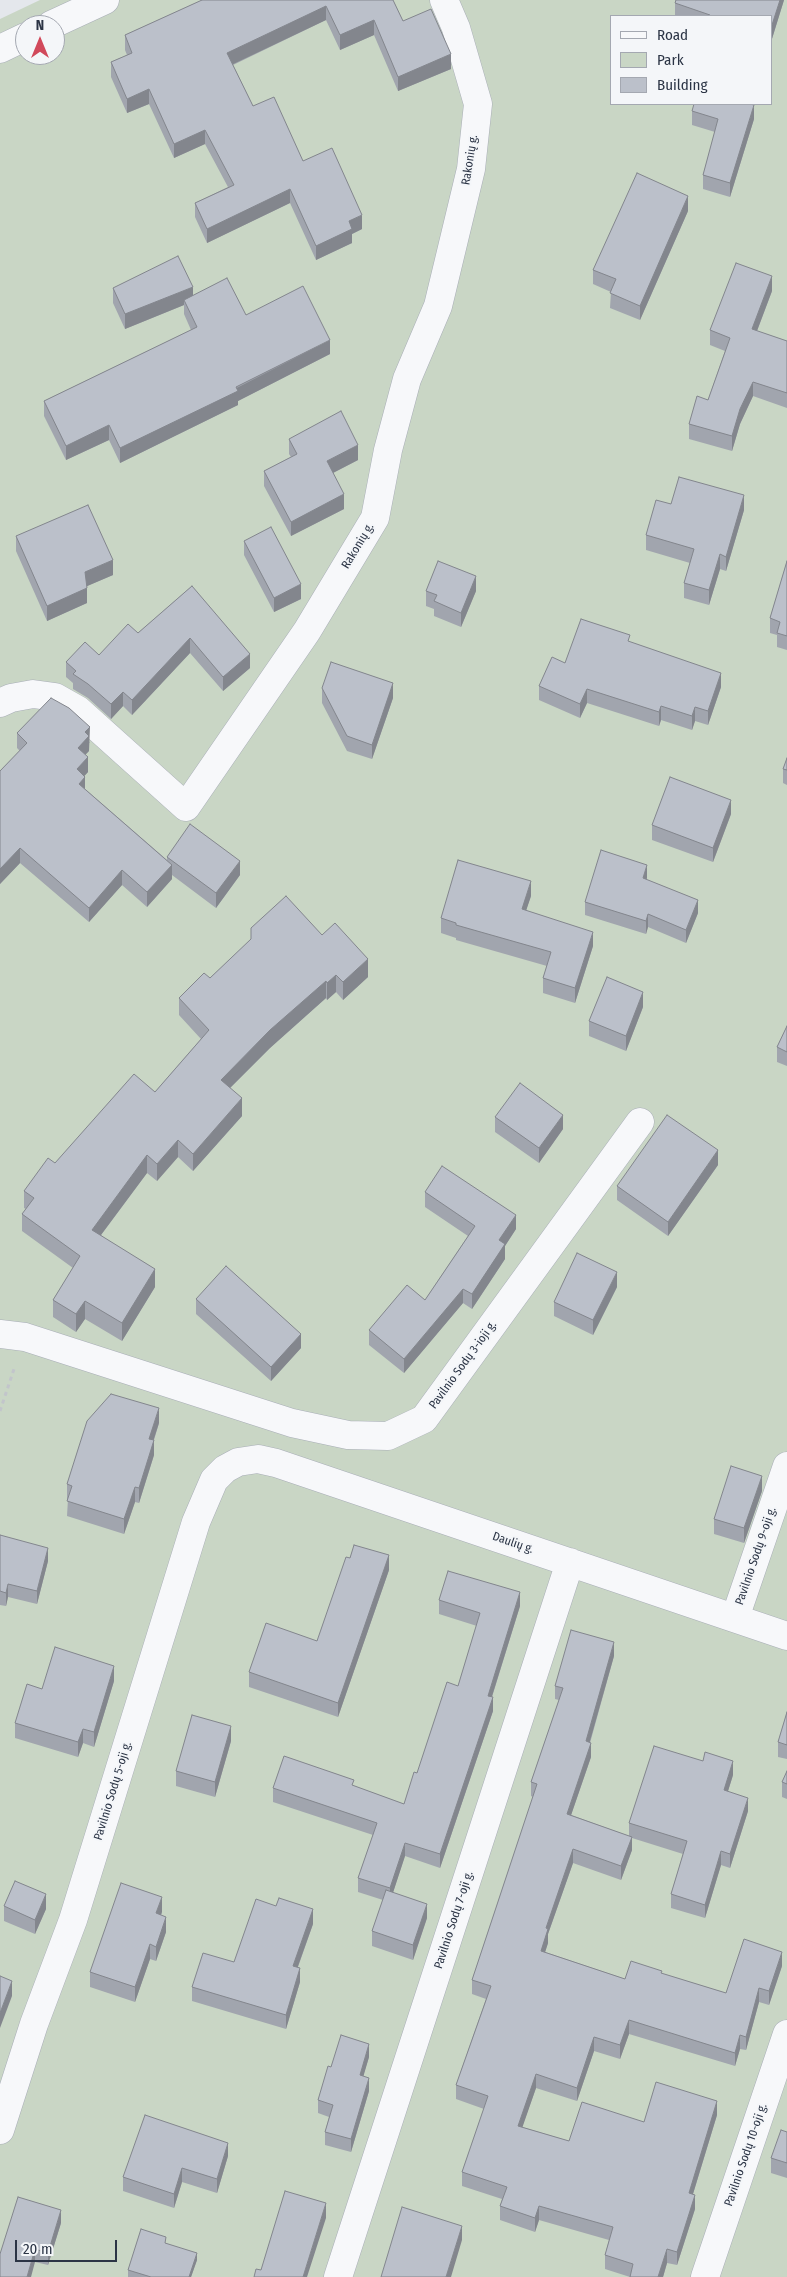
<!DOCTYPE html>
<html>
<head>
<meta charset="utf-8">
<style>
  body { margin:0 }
  #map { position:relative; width:787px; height:2277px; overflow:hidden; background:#e4e7ec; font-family:"Fira Sans Condensed",sans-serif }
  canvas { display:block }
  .legend { position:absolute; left:610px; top:15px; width:162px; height:90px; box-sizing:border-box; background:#f4f6f9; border:1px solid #a4a8b1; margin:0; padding:6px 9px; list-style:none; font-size:15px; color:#2b3445 }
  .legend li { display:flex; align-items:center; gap:10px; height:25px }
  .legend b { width:25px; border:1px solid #a4a8b1 }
  .north { position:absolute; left:15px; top:15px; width:50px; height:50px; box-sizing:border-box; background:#f4f6f9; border:1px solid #a4a8b1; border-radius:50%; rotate:0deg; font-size:14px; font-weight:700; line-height:20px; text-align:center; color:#2b3445 }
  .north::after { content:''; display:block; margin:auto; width:18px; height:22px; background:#d1495b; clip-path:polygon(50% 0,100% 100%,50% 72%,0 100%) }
  .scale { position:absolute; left:15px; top:2240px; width:102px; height:22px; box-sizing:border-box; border:2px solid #2b3445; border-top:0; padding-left:6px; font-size:15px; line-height:18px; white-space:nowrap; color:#2b3445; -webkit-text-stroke:4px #f4f6f9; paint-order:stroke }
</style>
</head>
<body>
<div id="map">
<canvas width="787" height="2277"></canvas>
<ul class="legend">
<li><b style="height:6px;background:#f7f8fa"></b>Road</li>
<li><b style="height:14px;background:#c9d6c5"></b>Park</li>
<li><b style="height:14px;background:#bbc0ca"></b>Building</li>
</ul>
<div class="north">N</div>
<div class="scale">20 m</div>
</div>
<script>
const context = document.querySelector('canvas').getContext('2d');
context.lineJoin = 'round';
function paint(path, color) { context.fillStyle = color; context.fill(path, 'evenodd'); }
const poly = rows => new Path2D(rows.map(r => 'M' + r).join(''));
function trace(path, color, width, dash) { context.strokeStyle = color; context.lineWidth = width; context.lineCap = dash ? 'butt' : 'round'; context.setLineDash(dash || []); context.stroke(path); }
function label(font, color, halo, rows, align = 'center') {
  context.font = font + ' "Fira Sans Condensed",sans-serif'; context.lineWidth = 4; context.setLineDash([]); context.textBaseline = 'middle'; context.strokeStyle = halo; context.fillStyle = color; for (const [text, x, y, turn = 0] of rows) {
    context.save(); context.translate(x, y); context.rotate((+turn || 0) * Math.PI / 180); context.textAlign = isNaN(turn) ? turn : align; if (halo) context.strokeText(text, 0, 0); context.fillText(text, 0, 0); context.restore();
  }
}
const green = poly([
  [40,0,787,0,787,2277,0,2277,0,19],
  [611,16,771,16,771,104,611,104],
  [25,25,55,25,55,55,25,55]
]);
const path = poly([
  [0,1411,15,1366]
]);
const minor = poly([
  [51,25,105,0],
  [0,49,25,37],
  [0,703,11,698,33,694,55,697,78,710,186,807,307,631,375,518,388,450,407,379,438,306,471,169,478,104,456,28,444,0],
  [0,1334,25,1337,292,1423,348,1435,388,1436,424,1419,640,1122],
  [735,1618,787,1466],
  [0,2130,34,2024,73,1920,196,1522,214,1480,225,1469,238,1462,258,1459,276,1463,787,1636],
  [338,2277,570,1562],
  [705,2277,787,2034]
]);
const wall = poly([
  [202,0,393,0,403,21,451,69,398,91,374,35,340,50,326,20,233,65,253,106,303,161,362,229,352,234,352,243,316,260,290,203,207,243,195,217,195,203,228,187,205,144,174,158,149,104,127,113,111,77,111,62,127,55,125,50,125,35],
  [676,0,784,0,771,42,771,16,675,16,675,3],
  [692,111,754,119,730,197,703,189,703,175,715,132,692,125],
  [688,211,640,320,610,308,611,292,593,284,593,270],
  [113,288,193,295,246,315,330,354,238,401,238,405,120,463,109,440,66,460,44,416,44,401,191,330,184,314,184,305,125,329,113,303],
  [772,291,757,331,787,341,787,408,753,396,740,424,732,451,689,439,689,424,708,400,725,351,710,345,710,330],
  [289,439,358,460,333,473,344,509,291,536,264,486,264,471,291,457,289,454],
  [671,504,744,510,726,571,720,569,709,605,684,598,684,583,690,563,646,550,646,535],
  [16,536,113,575,87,586,87,603,47,621,16,551],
  [244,541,301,599,274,612,244,555],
  [787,561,787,650,777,647,777,635,770,633,770,618],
  [192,586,250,668,223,691,190,653,132,715,123,706,111,719,88,698,73,689,73,683,66,677,66,662,99,655,138,633],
  [426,591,476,591,461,627,434,616,434,609,426,606],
  [630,642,721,687,708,725,695,721,692,730,661,720,659,726,587,703,580,718,539,700,539,686,565,663],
  [322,688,393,698,372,759,347,751,322,703],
  [17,733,90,742,89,743,89,751,85,755,88,772,84,776,85,789,167,860,167,857,240,875,216,908,172,875,172,879,147,907,122,885,89,922,20,863,0,884,0,771,20,751,17,748],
  [787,758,787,785,783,783,783,769],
  [731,814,713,862,652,840,652,825],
  [647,878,646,879,698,913,686,943,648,927,646,934,585,915,585,902],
  [531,896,526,910,593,946,575,1003,543,993,543,978,547,966,456,940,456,938,441,933,441,918],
  [251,928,322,935,368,977,343,1000,336,992,327,1000,326,998,270,1048,230,1088,242,1116,193,1171,178,1157,157,1181,147,1173,101,1235,155,1287,122,1341,85,1319,76,1332,53,1317,53,1300,73,1268,22,1231,22,1214,26,1209,24,1208,24,1191,55,1163,155,1092,201,1039,179,1015,179,998,210,978,251,940],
  [643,1007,626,1051,589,1036,589,1021],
  [787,1026,787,1066,777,1062,777,1047],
  [495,1117,563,1129,539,1163,495,1132],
  [718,1165,668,1236,617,1200,617,1186],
  [425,1192,516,1229,505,1246,505,1259,472,1309,463,1303,404,1373,369,1345,369,1330,425,1300,468,1236,425,1207],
  [617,1287,593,1335,554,1316,554,1302],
  [196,1299,301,1348,271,1381,196,1314],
  [159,1423,154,1440,154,1455,139,1503,135,1502,124,1534,67,1516,68,1499,67,1499,67,1484],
  [762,1491,744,1543,714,1534,714,1519],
  [0,1535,48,1561,37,1604,8,1597,6,1606,0,1605],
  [389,1570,338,1717,249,1687,249,1672,317,1641],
  [439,1600,520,1606,492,1697,493,1711,440,1868,405,1856,393,1892,427,1918,413,1960,372,1946,372,1931,383,1900,358,1892,358,1878,373,1835,273,1802,273,1788,354,1786,404,1804,417,1773,458,1686,477,1626,439,1614],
  [614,1656,590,1743,591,1757,571,1815,629,1836,629,1823,733,1775,728,1791,748,1811,730,1868,721,1865,705,1918,671,1908,671,1894,683,1854,632,1838,632,1850,621,1880,573,1863,548,1934,548,1943,545,1952,625,1979,662,1974,726,1993,782,1966,769,2005,759,2002,746,2050,740,2049,735,2066,629,2034,620,2059,594,2051,577,2101,536,2088,522,2127,569,2141,644,2122,717,2115,693,2194,695,2209,677,2265,667,2263,663,2277,630,2277,605,2269,605,2255,609,2240,539,2220,535,2232,500,2220,500,2206,502,2199,462,2186,462,2172,484,2109,456,2099,456,2085,486,1999,472,1994,472,1980,533,1797,531,1796,531,1782,559,1700,555,1699,555,1686],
  [114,1681,94,1747,83,1743,78,1757,15,1738,15,1723],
  [787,1712,787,1759,778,1757,778,1742],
  [231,1741,215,1797,176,1786,176,1771],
  [787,1771,787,1799,782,1797,782,1782],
  [4,1906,46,1909,35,1934,4,1921],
  [162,1912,161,1915,166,1932,156,1961,150,1959,135,2002,90,1987,90,1972],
  [313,1924,298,1967,300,1982,286,2029,192,2001,192,1987,234,1962],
  [369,2057,363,2076,369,2091,351,2152,325,2145,325,2132,329,2117,318,2113,318,2100,331,2067],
  [787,2132,787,2178,771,2173,771,2158],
  [228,2156,217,2193,182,2182,174,2208,123,2191,123,2177],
  [61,2223,48,2265,35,2262,0,2277],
  [166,2243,197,2260,191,2277,128,2277,128,2270]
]);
const shadedWall = poly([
  [780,0,784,0,771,42,771,28],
  [326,6,326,20,227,67,227,53],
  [374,20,374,35,340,50,340,35],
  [451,54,451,69,398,91,398,77],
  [149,89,149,104,127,113,127,99],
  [754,105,754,119,730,197,730,183],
  [205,130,205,144,174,158,174,144],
  [290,189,290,203,207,243,207,229],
  [688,196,688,211,640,320,640,306],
  [362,215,362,229,352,234,352,243,316,260,316,246,349,221],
  [772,276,772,291,752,344,752,329],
  [193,287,193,301,184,300,184,305,125,329,125,314],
  [330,340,330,354,238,401,238,405,120,463,120,448],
  [753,382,753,396,740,424,732,451,732,436,740,409],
  [109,425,109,440,66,460,66,446],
  [358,445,358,460,327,476,327,461],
  [344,494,344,509,291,536,291,522],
  [744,495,744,510,726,571,726,557],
  [720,554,720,569,709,605,709,590],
  [113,560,113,575,85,587,85,572],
  [476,576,476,591,461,627,461,613],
  [301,584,301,599,274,612,274,598],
  [87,588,87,603,47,621,47,606],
  [190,638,190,653,132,715,132,700],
  [250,654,250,668,223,691,223,677],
  [721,673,721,687,708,725,708,711],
  [393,683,393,698,372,759,372,745],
  [587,689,587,703,580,718,580,704],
  [123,692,123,706,111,719,111,704],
  [661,706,661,720,659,726,659,712],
  [695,707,695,721,692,730,692,716],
  [90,727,89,751,78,762,78,748,85,732],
  [88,757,88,772,77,784,77,769],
  [85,777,85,792,79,784],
  [731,800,731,814,713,862,713,848],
  [20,848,20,863,0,884,0,869],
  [240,861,240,875,216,908,216,893],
  [172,865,172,879,147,907,147,892],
  [647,865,647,878,643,891,643,878],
  [122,870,122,885,89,922,89,908],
  [531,881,531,896,522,923,522,909],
  [698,900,698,913,686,943,686,930],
  [648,914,648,927,646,934,646,921],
  [593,932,593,946,575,1003,575,988],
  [368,959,368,977,343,1000,343,982],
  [336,975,336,992,327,1000,327,983],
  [326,981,326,998,270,1048,221,1097,221,1080,270,1030],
  [643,992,643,1007,626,1051,626,1036],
  [242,1098,242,1116,193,1171,193,1154],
  [563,1115,563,1129,539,1163,539,1148],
  [178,1140,178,1157,157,1181,157,1164],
  [718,1150,718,1165,668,1236,668,1222],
  [147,1155,147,1173,92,1247,92,1230],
  [516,1215,516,1229,505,1246,505,1259,472,1309,472,1294,499,1240],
  [155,1269,155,1287,122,1341,122,1323],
  [617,1272,617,1287,593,1335,593,1320],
  [463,1289,463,1303,404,1373,404,1359],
  [85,1301,85,1319,76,1332,76,1314],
  [301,1334,301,1348,271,1381,271,1367],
  [159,1408,159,1423,149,1454,149,1439],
  [154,1440,154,1455,139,1503,139,1488],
  [762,1476,762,1491,744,1543,744,1528],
  [135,1487,135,1502,124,1534,124,1519],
  [48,1548,48,1561,37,1604,37,1591],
  [389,1555,389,1570,338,1717,338,1703],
  [8,1584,8,1597,6,1606,6,1593],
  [520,1592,520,1606,488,1709,488,1696],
  [614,1642,614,1656,586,1755,586,1741],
  [114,1666,114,1681,94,1747,94,1732],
  [493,1697,493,1711,440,1868,440,1854],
  [231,1726,231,1741,215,1797,215,1782],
  [83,1729,83,1743,78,1757,78,1742],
  [591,1743,591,1757,567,1827,567,1814],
  [733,1761,733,1775,724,1804,724,1790],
  [748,1798,748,1811,730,1868,730,1854],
  [632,1837,632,1850,621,1880,621,1866],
  [405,1843,405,1856,390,1902,390,1888],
  [573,1849,573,1863,548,1934,548,1943,541,1965,541,1951,546,1928],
  [721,1851,721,1865,705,1918,705,1905],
  [46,1894,46,1909,35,1934,35,1920],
  [162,1897,162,1912,156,1928,156,1913],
  [427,1904,427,1918,413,1960,413,1945],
  [313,1909,313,1924,293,1980,293,1966],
  [166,1917,166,1932,156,1961,156,1947],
  [150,1944,150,1959,135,2002,135,1987],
  [782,1952,782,1966,769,2005,769,1991],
  [300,1968,300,1982,286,2029,286,2015],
  [12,1981,12,1996,0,2028,0,2013],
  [759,1988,759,2002,746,2050,746,2037],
  [629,2020,629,2034,620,2059,620,2045],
  [740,2035,740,2049,735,2066,735,2053],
  [594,2037,594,2051,577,2101,577,2088],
  [369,2044,369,2057,360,2088,360,2075],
  [536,2074,536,2088,518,2140,518,2126],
  [369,2078,369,2091,351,2152,351,2139],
  [717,2101,717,2115,689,2207,689,2193],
  [228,2143,228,2156,217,2193,217,2179],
  [182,2168,182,2182,174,2208,174,2194],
  [695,2195,695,2209,677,2265,677,2252],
  [326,2203,326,2218,307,2277,303,2277],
  [539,2206,539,2220,535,2232,535,2218],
  [61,2210,61,2223,48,2265,48,2253],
  [462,2226,462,2240,451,2277,446,2277],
  [35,2249,35,2262,31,2277,27,2277],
  [667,2249,667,2263,663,2277,658,2277],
  [197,2253,197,2260,191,2277,189,2277]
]);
const building = poly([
  [202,0,393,0,403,21,431,9,451,54,398,77,374,20,340,35,326,6,227,53,253,106,274,97,303,161,332,148,362,215,349,221,352,229,316,246,290,189,207,229,195,203,234,185,205,130,174,144,149,89,127,99,111,62,132,53,125,35,202,0],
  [676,0,780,0,771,28,771,16,709,16,710,15,675,3,676,0],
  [694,104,750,104,754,105,730,183,703,175,718,119,692,111,694,104],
  [637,173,688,196,640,306,610,293,616,279,593,270,637,173],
  [178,256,193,287,125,314,113,288,178,256],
  [736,263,772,276,752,329,787,341,787,393,753,382,740,409,732,436,689,424,697,396,708,400,730,338,710,330,736,263],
  [227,278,246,315,303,286,330,340,236,387,238,391,120,448,109,425,66,446,44,401,197,327,184,300,227,278],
  [341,411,358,445,327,461,344,494,291,522,264,471,297,454,289,439,341,411],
  [679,477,744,495,726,557,720,554,709,590,684,583,694,549,646,535,656,500,671,504,679,477],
  [88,505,113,560,85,572,87,588,47,606,16,536,88,505],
  [271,527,301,584,274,598,244,541,271,527],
  [438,561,476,576,461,613,434,601,437,595,426,591,438,561],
  [787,561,787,636,777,633,780,622,770,618,787,561],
  [192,586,250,654,223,677,190,638,132,700,123,692,111,704,88,684,73,674,76,671,66,662,85,642,99,655,128,624,138,633,192,586],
  [581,619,630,635,628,641,721,673,708,711,695,707,692,716,661,706,659,712,587,689,580,704,539,686,552,657,565,663,581,619],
  [331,662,393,683,372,745,347,736,322,688,331,662],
  [51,698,69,708,90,727,85,732,89,736,78,748,88,757,77,769,85,777,79,784,172,865,147,892,122,870,89,908,20,848,0,869,0,771,27,743,17,733,51,698],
  [787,758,787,770,783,769,787,758],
  [670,777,731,800,713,848,652,825,670,777],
  [190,824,240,861,216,893,167,857,190,824],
  [601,850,647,865,643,878,698,900,686,930,648,914,646,921,585,902,601,850],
  [458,860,531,881,522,909,593,932,575,988,543,978,551,952,456,925,456,923,441,918,458,860],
  [286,896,322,935,335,923,368,959,343,982,336,975,327,983,326,981,270,1030,221,1080,242,1098,193,1154,178,1140,157,1164,147,1155,92,1230,155,1269,122,1323,85,1301,76,1314,53,1300,80,1256,22,1214,34,1198,24,1191,48,1158,55,1163,134,1074,155,1092,209,1030,179,998,204,973,210,978,251,939,251,928,286,896],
  [607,977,643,992,626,1036,589,1021,607,977],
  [787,1026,787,1052,777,1047,787,1026],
  [520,1083,563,1115,539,1148,495,1117,520,1083],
  [667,1115,718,1150,668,1222,617,1186,667,1115],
  [442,1166,516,1215,499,1240,505,1244,472,1294,463,1289,404,1359,369,1330,407,1285,425,1300,475,1226,425,1192,442,1166],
  [577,1253,617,1272,593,1320,554,1302,577,1253],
  [226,1266,301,1334,271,1367,196,1299,226,1266],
  [111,1394,159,1408,149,1439,154,1440,139,1488,135,1487,124,1519,67,1501,72,1486,67,1484,87,1421,111,1394],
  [731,1466,762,1476,744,1528,714,1519,731,1466],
  [0,1535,48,1548,37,1591,8,1584,6,1593,0,1591,0,1535],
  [354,1545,389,1555,338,1703,249,1672,266,1623,317,1641,346,1557,350,1558,354,1545],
  [448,1571,520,1592,488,1696,493,1697,440,1854,405,1843,390,1888,358,1878,377,1823,273,1788,284,1756,354,1780,352,1785,404,1804,414,1772,417,1773,447,1682,458,1686,480,1613,439,1600,448,1571],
  [571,1630,614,1642,586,1741,591,1743,567,1814,632,1837,621,1866,573,1849,546,1928,548,1929,541,1951,625,1979,631,1961,662,1971,661,1973,726,1993,744,1939,782,1952,769,1991,759,1988,746,2037,740,2035,735,2053,629,2020,620,2045,594,2037,577,2088,536,2074,518,2126,569,2141,582,2102,644,2122,656,2082,717,2101,689,2193,695,2195,677,2252,667,2249,658,2277,630,2277,633,2264,605,2255,613,2227,539,2206,535,2218,500,2206,507,2187,462,2172,488,2096,456,2085,491,1986,472,1980,537,1784,531,1782,563,1688,555,1686,571,1630],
  [55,1647,114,1666,94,1732,83,1729,78,1742,15,1723,27,1684,42,1689,55,1647],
  [787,1712,787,1745,778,1742,787,1712],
  [192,1715,231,1726,215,1782,176,1771,192,1715],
  [654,1746,703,1761,705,1752,733,1761,724,1790,748,1798,730,1854,721,1851,705,1905,671,1894,687,1841,629,1823,654,1746],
  [787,1771,787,1784,782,1782,787,1771],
  [15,1881,46,1894,35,1920,4,1906,15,1881],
  [121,1883,162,1897,156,1913,166,1917,156,1947,150,1944,135,1987,90,1972,121,1883],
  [386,1890,427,1904,413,1945,372,1931,386,1890],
  [279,1898,313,1909,293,1966,300,1968,286,2015,192,1987,203,1953,234,1962,256,1899,276,1906,279,1898],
  [0,1976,12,1981,0,2013,0,1976],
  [341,2035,369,2044,360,2075,369,2078,351,2139,325,2132,333,2105,318,2100,328,2066,331,2067,341,2035],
  [145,2115,228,2143,217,2179,182,2168,174,2194,123,2177,145,2115],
  [781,2130,787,2132,787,2163,771,2158,781,2130],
  [285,2191,326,2203,303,2277,254,2277,256,2269,261,2270,285,2191],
  [18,2197,61,2210,48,2253,35,2249,27,2277,0,2277,0,2254,18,2197],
  [402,2207,462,2226,446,2277,381,2277,402,2207],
  [141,2229,166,2237,165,2243,197,2253,189,2277,151,2277,128,2270,141,2229]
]);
const streetNames = [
  ["Rakonių g.",470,160,-81],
  ["Rakonių g.",358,546,-59],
  ["Pavilnio Sodų 3-ioji g.",463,1365,-54],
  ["Daulių g.",513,1543,19],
  ["Pavilnio Sodų 9-oji g.",756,1556,-71],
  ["Pavilnio Sodų 5-oji g.",113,1791,-73],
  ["Pavilnio Sodų 7-oji g.",454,1920,-72],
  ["Pavilnio Sodų 10-oji g.",746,2155,-71]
];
paint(green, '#c9d6c5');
trace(minor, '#a9aeb7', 29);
trace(path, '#c2c5cb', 3, [4, 4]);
trace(minor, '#f7f8fa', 28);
paint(wall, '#a1a5ae');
paint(shadedWall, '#83868d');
paint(building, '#bbc0ca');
trace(building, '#83868d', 1);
label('12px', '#2b3445', '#f4f6f9', streetNames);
</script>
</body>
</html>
